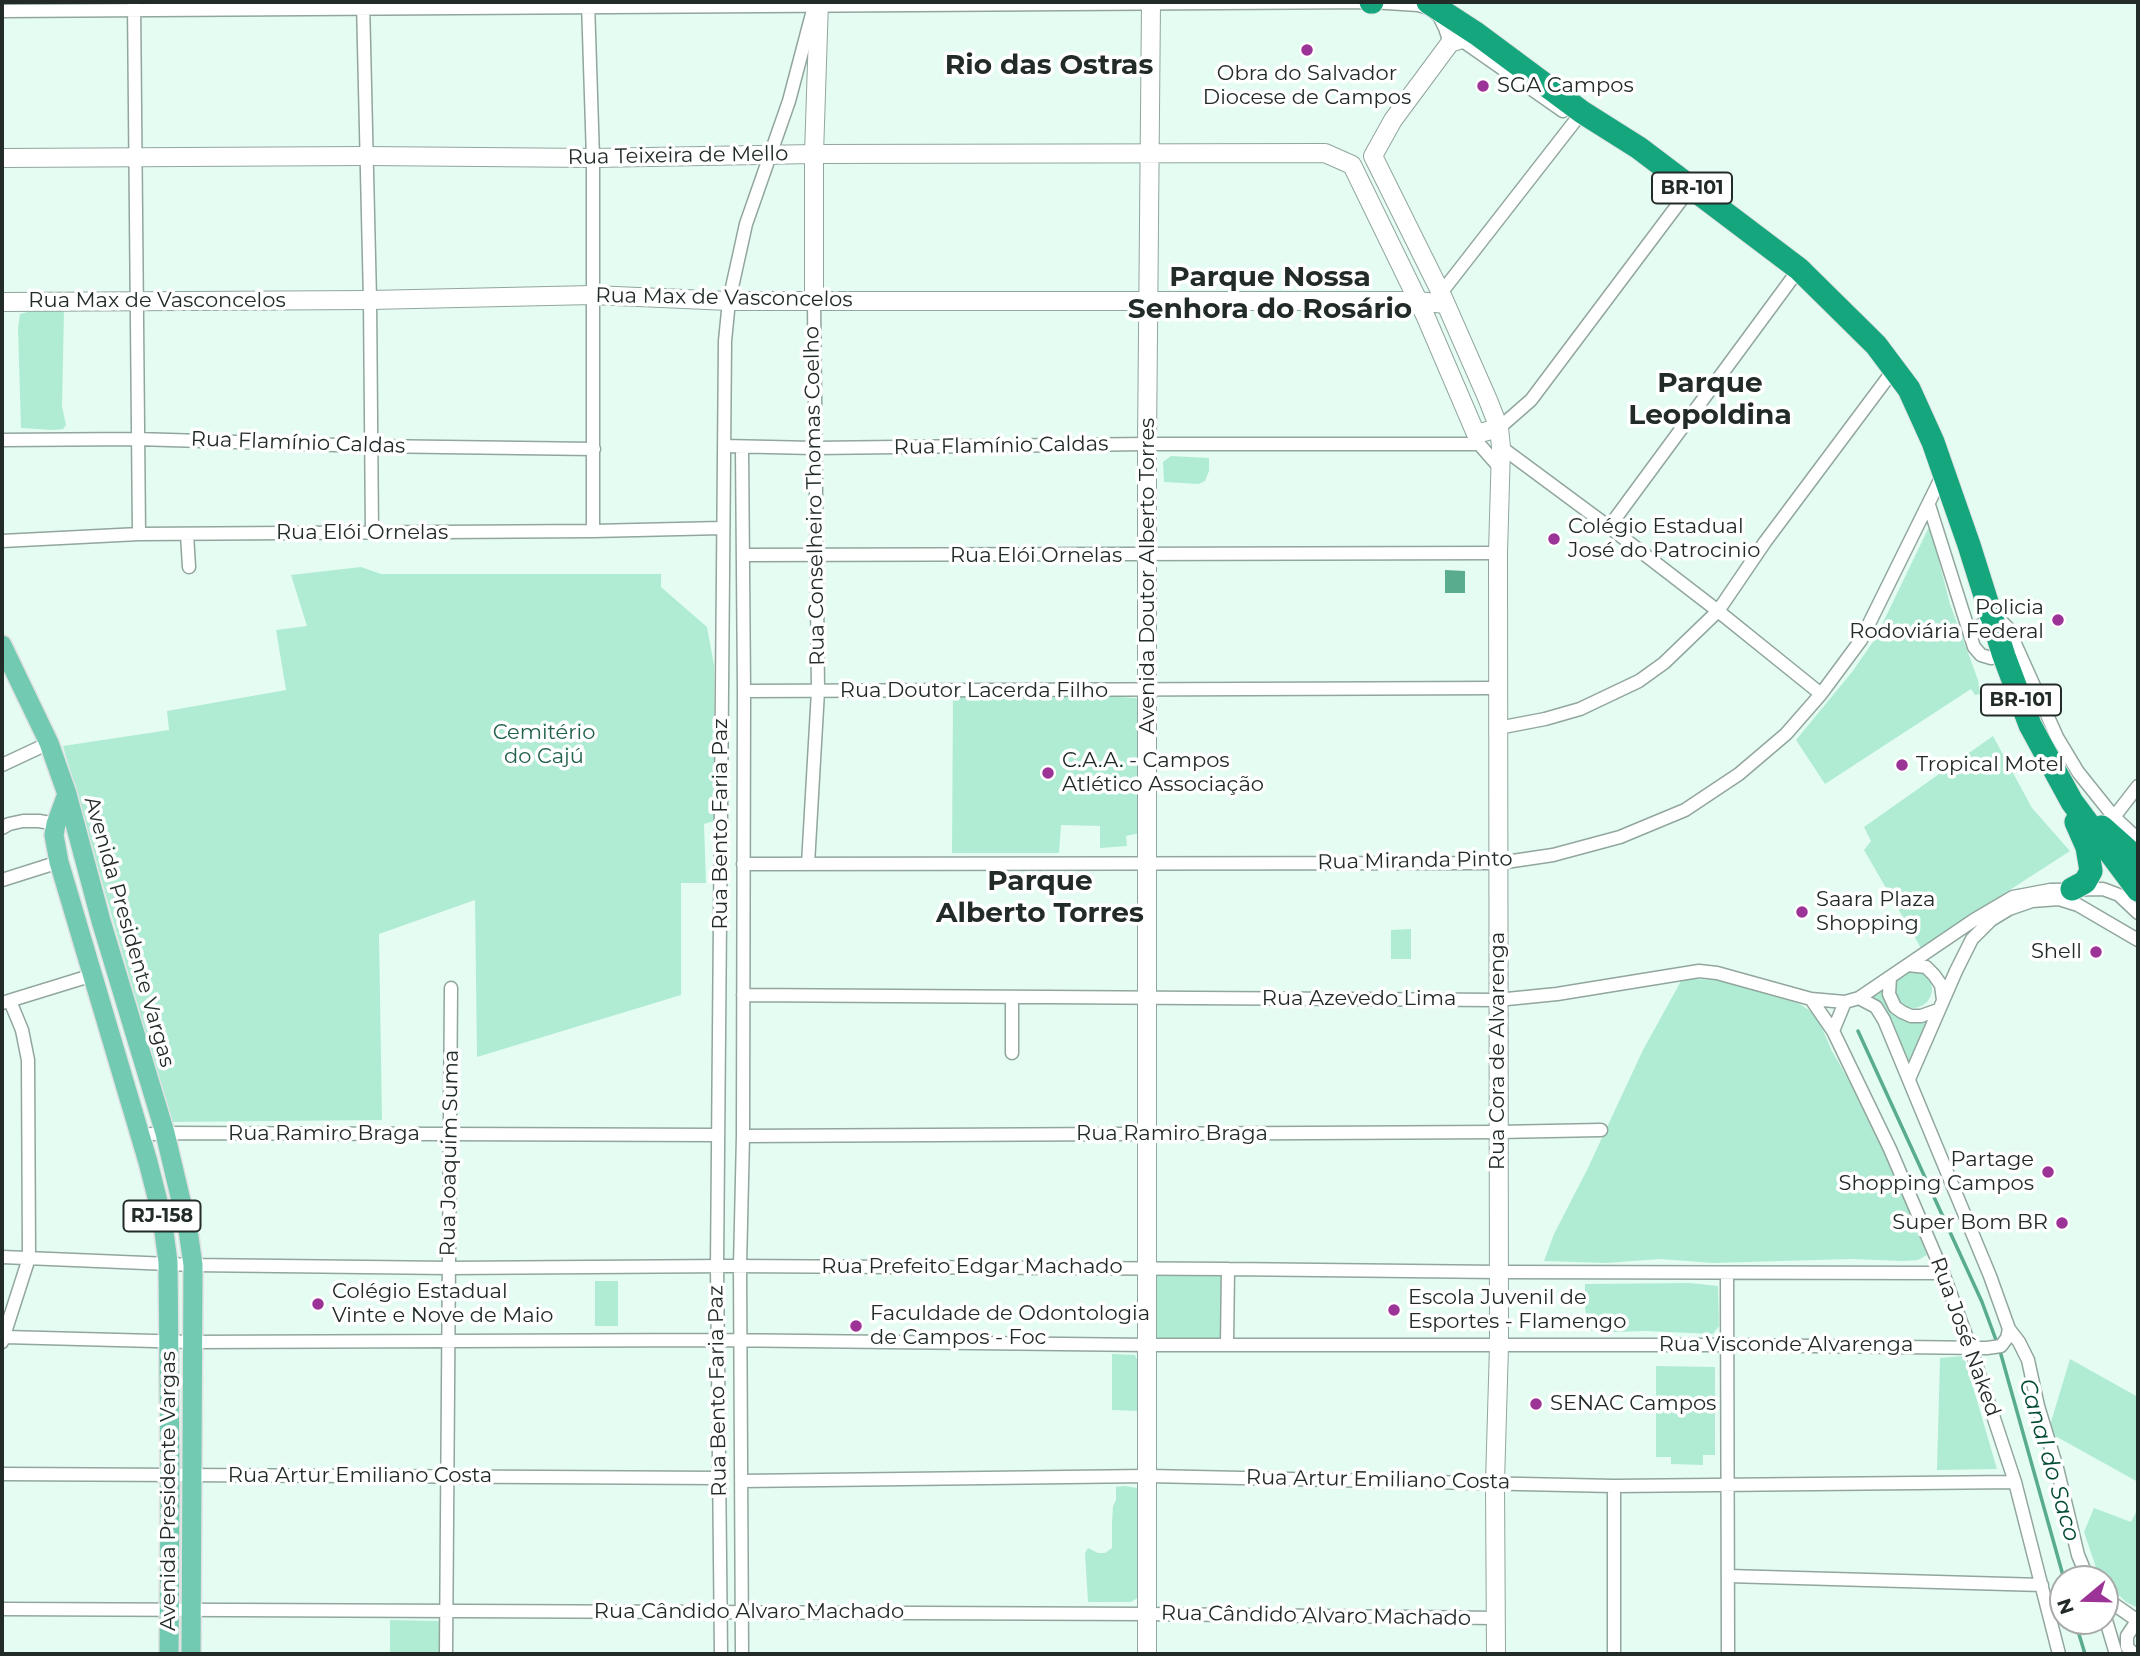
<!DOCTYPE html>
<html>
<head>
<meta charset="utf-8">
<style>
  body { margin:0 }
  #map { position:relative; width:2140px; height:1656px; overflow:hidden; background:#e5fcf2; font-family:Montserrat,sans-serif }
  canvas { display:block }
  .frame { position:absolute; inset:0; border:4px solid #222b27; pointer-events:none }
  .north { position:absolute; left:2049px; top:1565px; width:70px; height:70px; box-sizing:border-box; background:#fff; border:2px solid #a7aaa9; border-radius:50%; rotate:251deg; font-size:19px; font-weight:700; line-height:28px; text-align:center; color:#222b27 }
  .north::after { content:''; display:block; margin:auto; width:24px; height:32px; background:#9c3396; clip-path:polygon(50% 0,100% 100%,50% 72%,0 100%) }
</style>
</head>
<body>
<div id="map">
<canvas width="2140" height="1656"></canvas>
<div class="frame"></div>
<div class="north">N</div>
</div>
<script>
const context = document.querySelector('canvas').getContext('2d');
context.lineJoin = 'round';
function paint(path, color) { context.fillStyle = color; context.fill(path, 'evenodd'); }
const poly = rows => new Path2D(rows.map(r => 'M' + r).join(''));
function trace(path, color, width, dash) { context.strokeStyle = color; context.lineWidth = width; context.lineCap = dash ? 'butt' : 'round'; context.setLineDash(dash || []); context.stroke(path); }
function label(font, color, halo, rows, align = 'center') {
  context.font = font + ' Montserrat,sans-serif'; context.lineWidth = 7; context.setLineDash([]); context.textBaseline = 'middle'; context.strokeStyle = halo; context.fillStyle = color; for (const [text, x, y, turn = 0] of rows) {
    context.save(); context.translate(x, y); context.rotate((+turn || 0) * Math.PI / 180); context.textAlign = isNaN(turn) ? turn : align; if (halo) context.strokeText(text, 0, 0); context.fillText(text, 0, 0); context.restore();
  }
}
const green = poly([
  [54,310,64,311,62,406,66,425,63,429,53,430,21,428,18,328,20,314,31,311],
  [1171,456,1209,458,1209,471,1205,481,1199,484,1164,482,1163,462],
  [1928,529,1930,529,1933,538,1950,604,1978,680,1980,694,1975,695,1971,689,1825,784,1796,740,1852,672,1875,639],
  [361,567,381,574,661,574,661,587,707,627,714,665,714,821,704,824,706,883,681,883,681,995,477,1057,475,900,379,934,382,1120,171,1122,63,746,169,730,167,711,286,690,276,630,307,626,291,575],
  [953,695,1108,696,1135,698,1141,700,1140,833,1126,836,1127,846,1100,848,1100,826,1061,825,1059,853,952,853],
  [1993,736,2032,808,2070,851,1968,917,1922,950,1864,850,1871,841,1864,827],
  [1411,929,1411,959,1391,959,1391,930],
  '1894 989a19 19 0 1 1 38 0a19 19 0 1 1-38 0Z',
  [1694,979,1716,980,1738,986,1798,1003,1812,1012,1819,1021,1832,1051,1848,1079,1898,1181,1927,1255,1918,1260,1903,1261,1851,1259,1713,1263,1660,1259,1606,1263,1544,1261,1554,1234,1587,1170,1643,1050,1681,981],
  [1883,987,1897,1015,1907,1021,1930,1020,1910,1067,1884,1006,1870,995],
  [1151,1272,1225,1272,1225,1339,1151,1339],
  [595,1281,618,1281,618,1326,595,1326],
  [1690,1283,1718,1286,1719,1326,1713,1334,1645,1331,1617,1332,1589,1331,1585,1308,1585,1284],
  [1112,1354,1135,1355,1139,1364,1140,1409,1138,1411,1112,1410],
  [1964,1356,1997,1469,1937,1470,1940,1358],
  [2070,1359,2138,1397,2138,1482,2048,1432],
  [1656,1366,1715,1367,1715,1455,1703,1455,1703,1465,1671,1464,1671,1457,1656,1457],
  [1125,1486,1137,1488,1140,1504,1139,1597,1131,1602,1088,1602,1085,1553,1088,1548,1098,1553,1105,1553,1112,1548,1112,1522,1113,1506,1116,1500,1116,1487],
  [2094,1508,2131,1522,2138,1508,2138,1608,2126,1602,2105,1582,2105,1579,2099,1576,2084,1532],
  [390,1620,438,1621,441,1624,440,1654,390,1654]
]);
const water = poly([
  [1445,570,1465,571,1465,593,1445,593]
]);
const stream = poly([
  [1858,1031,1982,1302,1996,1340],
  [2000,1351,2064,1579],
  [2075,1621,2085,1654]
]);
const street = poly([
  [134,2,139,534],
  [363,2,370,300,372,533],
  [588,2,593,158,593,531],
  [2,11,1371,2,1418,5,1429,8,1439,16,1445,28,1450,43],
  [1460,39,1563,111],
  [1441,293,1582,112],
  [1499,428,1531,400,1691,187],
  [2,440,136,439,370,446,594,449],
  [1479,444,1501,469],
  [724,446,814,448,1147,444,1479,444],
  [1501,447,1609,527,1718,611,1821,694],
  [1929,505,1974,647,1981,655,1991,658,2004,656],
  [1609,527,1799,269],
  [187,534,189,567],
  [2,541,139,534,593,531,722,528],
  [743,555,1498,553],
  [1971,637,1979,626,1992,620,2002,622,2008,628,2057,737,2078,772,2114,817,2138,839],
  [744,691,1498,688],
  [1498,728,1545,719,1580,709,1639,681,1664,663,1718,611,1765,542,1895,368],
  [2,765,49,743],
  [2114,817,2138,786],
  [2,828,9,824,23,821,39,821,56,824],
  [743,864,1499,863,1553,855,1620,837,1685,810,1739,774,1786,734,1821,694,1861,640,1943,474],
  [808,864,818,691,814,302],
  [2,880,59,862],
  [1908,965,1926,967,1934,975,1941,985,1943,1000],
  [1890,977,1889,994,1895,1007,1902,1012,1911,1016,1921,1016,1938,1010],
  [743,995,1497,1000,1557,994,1699,971,1717,973,1811,999,1845,1002,1859,998,1974,920,2013,897,2050,890,2103,889,2119,895,2138,913],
  [1811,999,1833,1031,1890,1149,1943,1273,1970,1346,2015,1482,2059,1654],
  [2,1003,93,975],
  [1833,1031,1845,1002],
  [1012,1053,1012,997],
  [1909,1079,1956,971,1972,939,1991,920,2009,909,2032,901,2059,899,2078,905,2138,940],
  [141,1135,165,1133,718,1135],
  [743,1136,1498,1132,1601,1130],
  [2,1257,193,1265,449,1268,730,1266,1228,1269,1499,1272,1943,1273],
  [1727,1273,1728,1654],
  [2009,1329,2019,1342,2028,1360,2038,1406,2057,1468,2078,1555,2088,1579],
  [5,1337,192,1342,717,1340,1148,1345,1726,1345,1987,1348,2001,1346,2007,1338,2009,1329,1990,1276,1884,1020,1876,1007,1859,998],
  [2,1342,29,1258,28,1060,22,1030,10,1001],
  [1227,1345,1228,1269],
  [2,1474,719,1478],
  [741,1481,1148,1476,1614,1486,2015,1482],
  [1614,1486,1614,1654],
  [1728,1576,2042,1585],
  [2105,1598,2138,1621],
  [2,1609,1148,1614,1496,1618],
  [2105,1617,2116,1654],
  [446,1654,451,988],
  [721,1654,717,1266,725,341,729,301,746,224,789,101,813,10],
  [742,1654,740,1266,743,1136,744,691,742,447],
  [2134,1654,2127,1647,2127,1636,2133,1627,2138,1624]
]);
const secondary = poly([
  [1373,156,1441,293,1488,400,1499,428,1501,447,1498,553,1499,1346,1495,1482,1496,1654],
  [1373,156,1393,120,1450,43,1477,34],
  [2,158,366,156,593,158,814,154,1325,153,1352,165],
  [1352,165,1425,315,1476,434,1499,428],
  [2,302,370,300,593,295,729,301,1418,301,1445,304],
  [814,302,814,154,819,2],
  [1147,1654,1147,444,1151,2]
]);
const primary = poly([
  [2,645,49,743,67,794,101,921,165,1133,188,1230,193,1265,191,1654],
  [67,794,56,824,54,835,59,862,148,1162,162,1217,168,1262,170,1476,169,1654]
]);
const highway = poly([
  [1371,2,1372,2],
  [1428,2,1477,34,1582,112,1639,148,1799,269,1876,345,1909,389,1933,442,1969,545,2004,656,2030,725,2072,802,2138,890],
  [2102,827,2138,859],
  [2072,889,2085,882,2091,871,2087,847,2076,822]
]);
const markers = [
  [1307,50,7,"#9c3396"],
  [1483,86,7,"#9c3396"],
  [1554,539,7,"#9c3396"],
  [2058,620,7,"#9c3396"],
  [1902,765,7,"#9c3396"],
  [1048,773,7,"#9c3396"],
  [1802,912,7,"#9c3396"],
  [2096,952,7,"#9c3396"],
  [2048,1172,7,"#9c3396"],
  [2062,1223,7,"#9c3396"],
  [318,1304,7,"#9c3396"],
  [1394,1310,7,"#9c3396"],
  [856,1326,7,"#9c3396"],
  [1536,1404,7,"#9c3396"]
];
const shields = [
  [1692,188,80],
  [2021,700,80],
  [162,1216,77]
];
const shieldNames = [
  ["BR-101",1692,188],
  ["BR-101",2021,700],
  ["RJ-158",162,1216]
];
const poiNames = [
  ["Obra do Salvador",1307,74,"center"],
  ["Diocese de Campos",1307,98,"center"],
  ["SGA Campos",1497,86],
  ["Colégio Estadual",1568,527],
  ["José do Patrocinio",1568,551],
  ["Policia",2044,608,"right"],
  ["Rodoviária Federal",2044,632,"right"],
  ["C.A.A. - Campos",1062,761],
  ["Atlético Associação",1062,785],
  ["Tropical Motel",1916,765],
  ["Saara Plaza",1816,900],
  ["Shopping",1816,924],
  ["Shell",2082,952,"right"],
  ["Partage",2034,1160,"right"],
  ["Shopping Campos",2034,1184,"right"],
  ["Super Bom BR",2048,1223,"right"],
  ["Colégio Estadual",332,1292],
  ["Vinte e Nove de Maio",332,1316],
  ["Escola Juvenil de",1408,1298],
  ["Esportes - Flamengo",1408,1322],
  ["Faculdade de Odontologia",870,1314],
  ["de Campos - Foc",870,1338],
  ["SENAC Campos",1550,1404]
];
const streetNames = [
  ["Rua Teixeira de Mello",678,156,-1],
  ["Rua Max de Vasconcelos",724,298,1],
  ["Rua Max de Vasconcelos",157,301],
  ["Rua Flamínio Caldas",298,443,2],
  ["Rua Flamínio Caldas",1001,446,-1],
  ["Rua Conselheiro Thomas Coelho",815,496,-91],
  ["Rua Elói Ornelas",362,533],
  ["Rua Elói Ornelas",1036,556],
  ["Avenida Doutor Alberto Torres",1148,576,-90],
  ["Rua Doutor Lacerda Filho",974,691],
  ["Rua Bento Faria Paz",721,824,-90],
  ["Rua Miranda Pinto",1415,861,-1],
  ["Avenida Presidente Vargas",129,932,74],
  ["Rua Azevedo Lima",1359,999],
  ["Rua Cora de Alvarenga",1498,1051,-90],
  ["Rua Ramiro Braga",324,1134],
  ["Rua Ramiro Braga",1172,1134],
  ["Rua Joaquim Suma",450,1153,-89],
  ["Rua Prefeito Edgar Machado",972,1267],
  ["Rua José Naked",1965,1337,70],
  ["Rua Visconde Alvarenga",1786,1345],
  ["Rua Bento Faria Paz",718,1391,-91],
  ["Rua Artur Emiliano Costa",360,1476],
  ["Rua Artur Emiliano Costa",1378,1480,1],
  ["Avenida Presidente Vargas",169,1491,-90],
  ["Rua Cândido Alvaro Machado",749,1612],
  ["Rua Cândido Alvaro Machado",1316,1616,1]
];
const parkNames = [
  ["Cemitério",544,733],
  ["do Cajú",544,757]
];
const waterNames = [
  ["Canal do Saco",2049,1460,74]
];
const districtNames = [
  ["Rio das Ostras",1049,66],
  ["Parque Nossa",1270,278],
  ["Senhora do Rosário",1270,310],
  ["Parque",1710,384],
  ["Leopoldina",1710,416],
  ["Parque",1040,882],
  ["Alberto Torres",1040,914]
];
paint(green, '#b0ecd3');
paint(water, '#59ad8e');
trace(stream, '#59ad8e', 3.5);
trace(street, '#91a69d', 15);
trace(secondary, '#91a69d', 20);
trace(primary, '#e0e1e1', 22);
trace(highway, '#e0e1e1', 25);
trace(street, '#fff', 12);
trace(secondary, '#fff', 18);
trace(primary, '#73cab2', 19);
trace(highway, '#15a67e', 23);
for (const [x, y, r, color] of markers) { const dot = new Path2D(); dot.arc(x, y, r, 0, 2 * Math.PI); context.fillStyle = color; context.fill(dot); trace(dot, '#fff', 2.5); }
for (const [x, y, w] of shields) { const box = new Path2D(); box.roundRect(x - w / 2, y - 15.5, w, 31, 5); context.fillStyle = '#fff'; context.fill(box); trace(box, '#222b27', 2); }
label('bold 19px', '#222b27', null, shieldNames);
label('21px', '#222b27', '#fff', poiNames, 'left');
label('21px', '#222b27', '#fff', streetNames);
label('21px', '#21614c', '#fff', parkNames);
label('italic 23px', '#004a36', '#fff', waterNames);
label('bold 28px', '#222b27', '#fff', districtNames);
</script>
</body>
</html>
